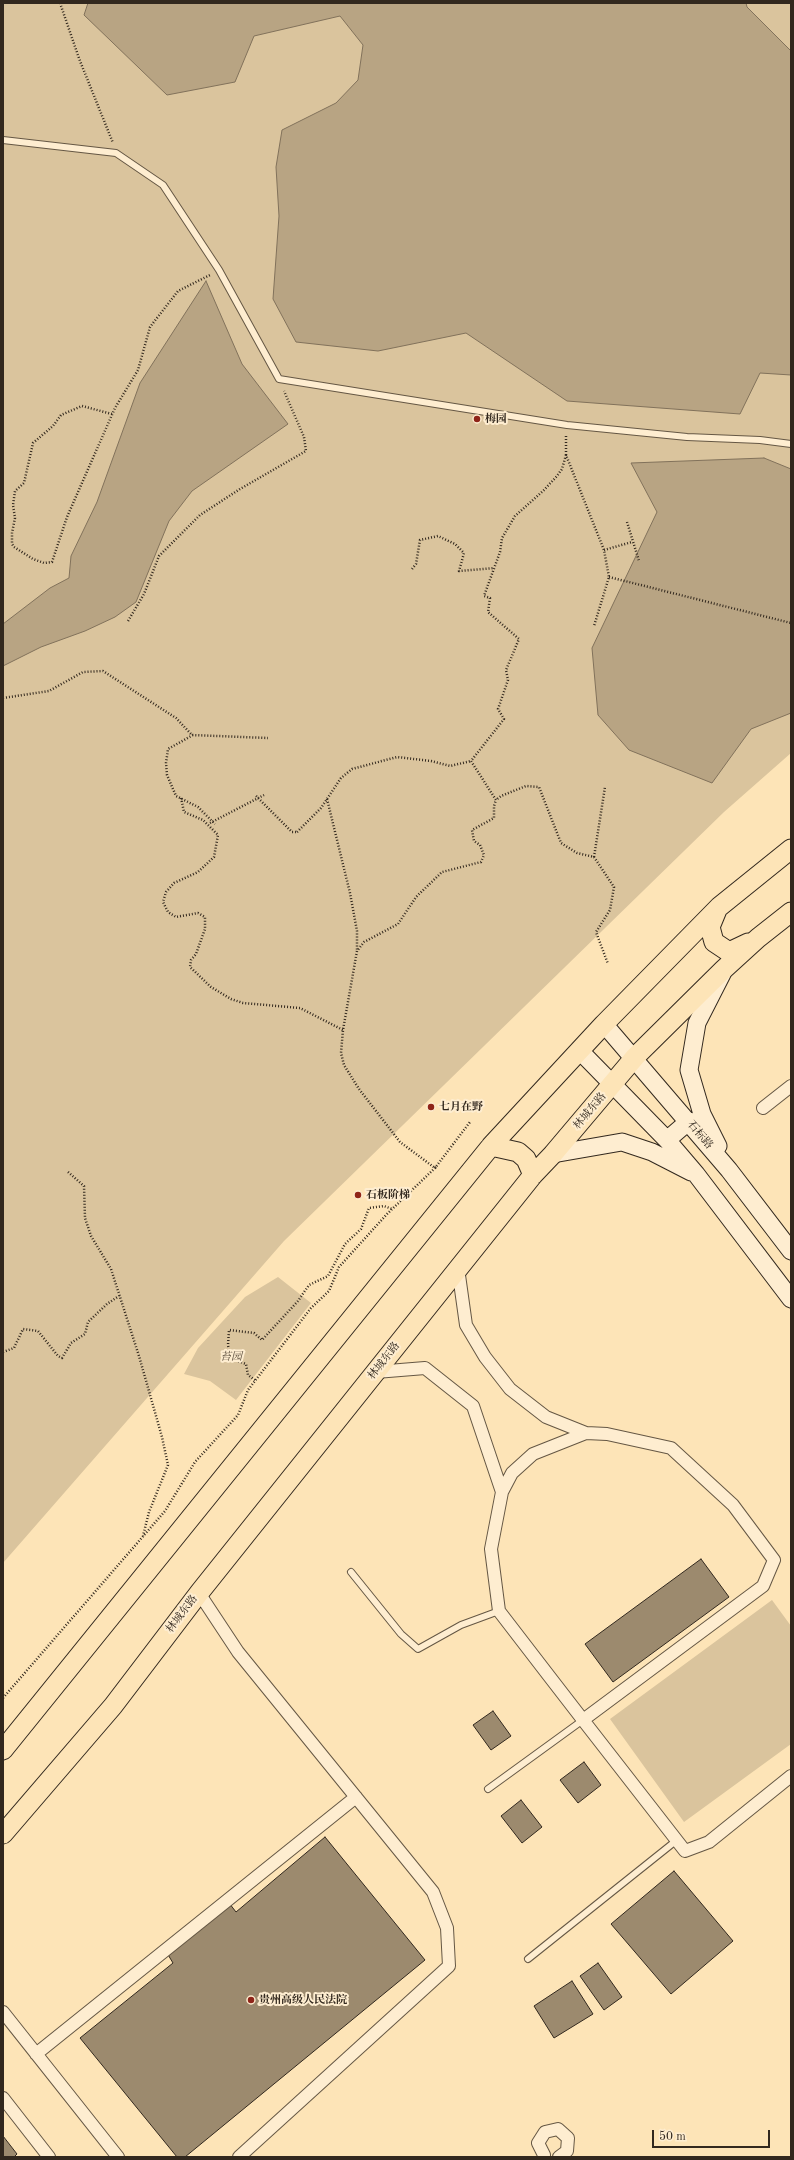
<!DOCTYPE html>
<html>
<head>
<meta charset="utf-8">
<style>
  body { margin:0 }
  #map { position:relative; width:794px; height:2160px; overflow:hidden; background:#fde4b7; font-family:"Old Standard TT",serif }
  canvas { display:block }
  .frame { position:absolute; inset:0; border:4px solid #32281e; pointer-events:none }
  .scale { position:absolute; left:652px; top:2130px; width:118px; height:18px; box-sizing:border-box; border:2px solid #32281e; border-top:0; padding-left:5px; font-size:12px; line-height:14px; white-space:nowrap; color:#32281e; -webkit-text-stroke:3px #feedd0; paint-order:stroke }
</style>
</head>
<body>
<div id="map">
<canvas width="794" height="2160"></canvas>
<div class="frame"></div>
<div class="scale">50 m</div>
</div>
<script>
const context = document.querySelector('canvas').getContext('2d');
context.lineJoin = 'round';
function paint(path, color) { context.fillStyle = color; context.fill(path, 'evenodd'); }
const poly = rows => new Path2D(rows.map(r => 'M' + r).join(''));
function trace(path, color, width, dash) { context.strokeStyle = color; context.lineWidth = width; context.lineCap = dash ? 'butt' : 'round'; context.setLineDash(dash || []); context.stroke(path); }
function label(font, color, halo, rows, align = 'center') {
  context.font = font + ' "Old Standard TT","Noto Serif SC",serif'; context.lineWidth = 4; context.setLineDash([]); context.textBaseline = 'middle'; context.strokeStyle = halo; context.fillStyle = color; for (const [text, x, y, turn = 0] of rows) {
    context.save(); context.translate(x, y); context.rotate((+turn || 0) * Math.PI / 180); context.textAlign = isNaN(turn) ? turn : align; if (halo) context.strokeText(text, 0, 0); context.fillText(text, 0, 0); context.restore();
  }
}
const green = poly([
  [3,3,791,3,791,753,724,812,284,1241,3,1563],
  [278,1277,311,1303,236,1400,210,1381,184,1374,198,1348,245,1297],
  [772,1600,791,1626,791,1744,684,1822,610,1719]
]);
const water = poly([
  [88,3,746,3,747,7,791,51,791,375,760,373,740,414,567,401,466,333,378,351,296,342,273,299,279,216,276,167,282,130,336,103,358,80,363,45,340,16,254,36,235,82,167,95,84,15,88,3],
  [206,281,242,364,288,424,192,491,169,521,136,602,115,617,85,631,41,647,3,666,3,624,50,588,69,578,71,556,97,502,140,383,206,281],
  [764,458,791,469,791,713,751,729,712,783,629,750,598,715,592,648,657,512,631,463,764,458]
]);
const building = poly([
  [701,1559,729,1597,613,1682,585,1644,701,1559],
  [493,1711,511,1736,491,1750,473,1725,493,1711],
  [584,1762,601,1785,578,1803,560,1780,584,1762],
  [521,1800,542,1827,522,1843,501,1816,521,1800],
  [325,1837,425,1960,185,2157,177,2157,80,2038,173,1963,164,1948,226,1899,236,1912,325,1837],
  [674,1871,733,1941,671,1994,611,1924,674,1871],
  [598,1963,622,1997,604,2010,580,1976,598,1963],
  [572,1981,593,2014,554,2038,534,2006,572,1981],
  [3,2136,17,2154,14,2157,3,2157,3,2136]
]);
const path = poly([
  [60,3,80,61,113,143],
  [112,414,82,406,61,415,53,426,33,443,24,483,15,491,13,505,15,518,12,533,12,544,14,547,33,559,44,563,52,562,67,517,115,408,138,370,150,327,178,291,210,275],
  [566,436,566,455,604,550,609,577,594,626],
  [566,455,562,469,557,476,544,490,515,516,502,538,500,552,484,596,490,598,488,612,519,639,506,670,508,680,498,709,504,719,471,761,496,800,501,796,526,786,539,787,561,843,577,853,594,857,614,887,610,910,596,932,608,964],
  [627,522,639,561],
  [604,550,632,542],
  [412,569,416,564,420,540,438,536,455,544,464,553,459,571,494,568],
  [609,577,791,623],
  [128,621,144,594,159,556,200,515,240,489,306,451,304,437,284,391],
  [3,698,49,691,83,672,103,671,176,718,192,735,268,738],
  [193,735,168,749,166,763,167,775,176,796,198,807,215,824],
  [256,796,292,832,296,832],
  [181,798,184,812,203,820,218,835,214,857,198,872,174,883,166,892,163,902,168,912,176,917,198,913,205,917,205,929,196,954,191,960,190,967,211,987,231,999,243,1003,300,1008,343,1030],
  [327,799,350,893,357,931,357,950],
  [210,823,264,795],
  [297,832,321,808,341,778,352,769,397,757,431,761,450,766,471,761],
  [594,857,605,787],
  [436,1167,435,1168,400,1142,359,1089,344,1065,341,1053,343,1030,357,951,364,942,398,924,416,897,442,872,481,862,484,855,480,845,474,841,472,830,494,818,494,806,496,800],
  [68,1172,84,1186,85,1218,91,1236,111,1269,139,1356,162,1437,168,1465,149,1512,143,1536],
  [3,1352,14,1348,23,1329,38,1331,58,1356,62,1358,71,1343,85,1334,88,1322,107,1304,119,1296],
  [255,1380,248,1375,246,1364,230,1358,228,1345,229,1330,254,1333,262,1340,298,1301,309,1285,328,1276,345,1244,361,1229,369,1208,384,1206,392,1209],
  [3,1698,165,1511,195,1462,238,1415,248,1390,311,1308,329,1291,339,1267,387,1214,435,1168,470,1122]
]);
const service = poly([
  [3,140,116,153,163,185,219,270,279,379,567,425,687,437,760,440,791,444],
  [351,1572,401,1634,418,1649,461,1625,499,1611],
  [488,1789,583,1720],
  [528,1959,677,1840]
]);
const minor = poly([
  [763,1108,791,1086],
  [458,1268,466,1325,485,1357,510,1389,546,1417,586,1433],
  [376,1372,425,1368,473,1406,502,1492],
  [199,1593,238,1652,433,1892,447,1928,449,1966,239,2157],
  [583,1720,763,1586,774,1560,733,1505,671,1448,607,1434,586,1433,533,1454,512,1473,502,1492,491,1549,499,1611,549,1676,583,1720,685,1851,709,1842,791,1776],
  [3,2012,118,2157],
  [36,2054,356,1797],
  [3,2098,49,2157],
  [544,2155,538,2143,545,2132,558,2129,568,2138,567,2151,559,2157]
]);
const secondary = poly([
  [604,1024,729,1170,791,1251],
  [580,1051,667,1140,696,1174,791,1299],
  [667,1140,689,1121],
  [718,1146,702,1114,689,1070,697,1023,722,974],
  [553,1154,622,1142,652,1152,691,1172]
]);
const primary = poly([
  [717,910,710,927,714,942,729,952,748,943],
  [491,1146,518,1152,526,1159,533,1175],
  [3,1750,491,1146,604,1024,719,907,791,849],
  [3,1834,113,1706,199,1593,533,1175,553,1154,635,1057,724,969,758,938,791,912]
]);
const markers = [
  [477,419,4,"#8f2418"],
  [431,1107,4,"#8f2418"],
  [358,1195,4,"#8f2418"],
  [251,2000,4,"#8f2418"]
];
const poiNames = [
  ["梅园",485,419],
  ["七月在野",439,1107],
  ["石板阶梯",366,1195],
  ["贵州高级人民法院",259,2000]
];
const streetNames = [
  ["林城东路",590,1111,-50],
  ["石标路",700,1135,50],
  ["林城东路",384,1361,-52],
  ["林城东路",182,1614,-53]
];
const parkNames = [
  ["苔园",231,1357]
];
paint(green, '#dac49d');
paint(water, '#b8a483');
trace(water, '#82725b', 1);
paint(building, '#9c8a6e');
trace(building, '#32281e', 1);
trace(service, '#655744', 8);
trace(minor, '#655744', 14);
trace(secondary, '#32281e', 19);
trace(primary, '#32281e', 21);
trace(path, '#32281e', 2.5, [1, 2]);
trace(service, '#feedd0', 6);
trace(minor, '#feedd0', 12);
trace(secondary, '#feedd0', 17);
trace(primary, '#fde4b7', 19);
for (const [x, y, r, color] of markers) { const dot = new Path2D(); dot.arc(x, y, r, 0, 2 * Math.PI); context.fillStyle = color; context.fill(dot); trace(dot, '#feedd0', 1.5); }
label('bold 11px', '#32281e', '#feedd0', poiNames, 'left');
label('11px', '#32281e', '#feedd0', streetNames);
label('italic 11px', '#5c4f3e', '#feedd0', parkNames);
</script>
</body>
</html>
